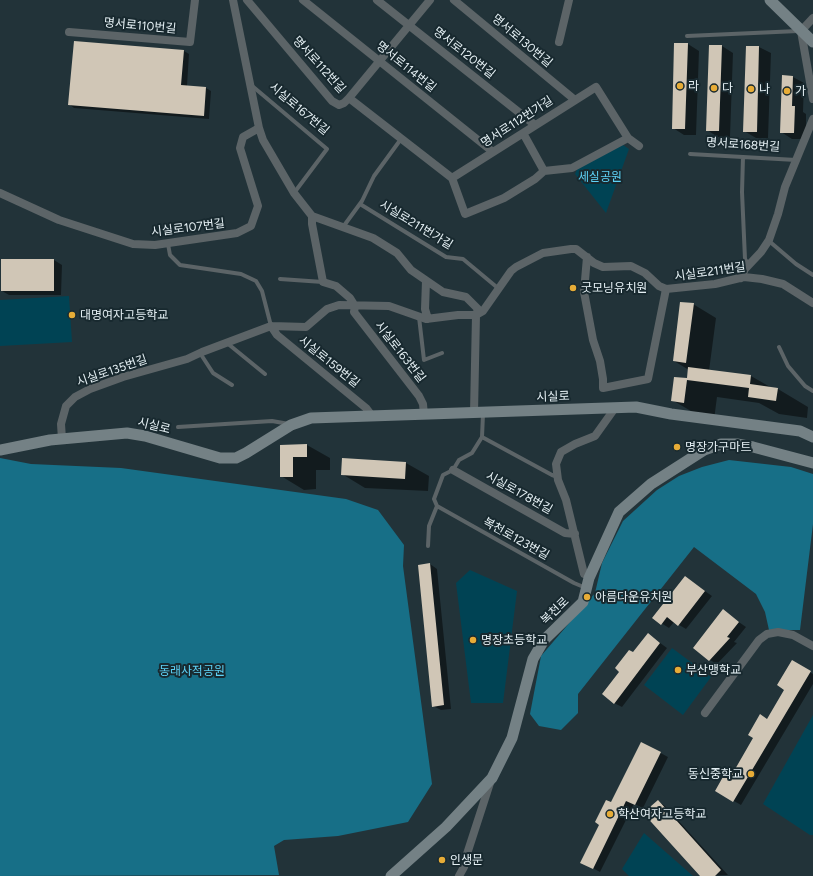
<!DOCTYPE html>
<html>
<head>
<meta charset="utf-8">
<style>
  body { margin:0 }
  canvas { display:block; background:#223339 }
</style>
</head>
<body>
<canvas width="813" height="876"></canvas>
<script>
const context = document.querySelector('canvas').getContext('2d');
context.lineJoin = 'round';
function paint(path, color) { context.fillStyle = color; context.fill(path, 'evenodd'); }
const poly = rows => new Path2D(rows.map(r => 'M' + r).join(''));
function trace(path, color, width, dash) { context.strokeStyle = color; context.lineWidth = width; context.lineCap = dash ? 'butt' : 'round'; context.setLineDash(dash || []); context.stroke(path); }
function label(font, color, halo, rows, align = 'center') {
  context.font = font + ' Figtree,"Noto Sans KR",sans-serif'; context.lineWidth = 4; context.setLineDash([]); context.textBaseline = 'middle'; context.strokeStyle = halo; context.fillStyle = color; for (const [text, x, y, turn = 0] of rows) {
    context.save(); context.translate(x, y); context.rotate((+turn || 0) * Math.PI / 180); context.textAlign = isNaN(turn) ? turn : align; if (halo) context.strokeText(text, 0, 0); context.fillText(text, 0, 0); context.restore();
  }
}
const green = poly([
  [623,145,629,149,606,213,575,174,578,167],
  [69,296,72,342,0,346,0,300],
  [470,570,517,591,503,703,471,703,456,583],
  [672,648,711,677,683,715,644,685],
  [813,715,813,835,810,835,763,804],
  [644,833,693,876,629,876,622,869]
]);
const forest = poly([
  [0,458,31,464,121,468,346,499,378,510,404,545,403,566,432,784,408,822,338,836,284,840,274,846,279,875,0,876],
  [729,460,791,467,813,474,813,524,800,630,769,630,765,612,756,594,694,547,578,694,578,713,561,730,539,726,530,714,541,656,595,593,602,563,623,521,657,490,679,476,702,467]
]);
const shadow = poly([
  [75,42,184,51,189,54,187,86,206,88,211,91,209,119,74,108,69,104],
  [688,44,699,51,696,135,684,135,673,128],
  [722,46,733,53,730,137,718,137,707,130],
  [747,47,759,47,771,53,768,138,756,138,744,131],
  [793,77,804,83,803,112,806,114,806,139,792,139,781,132],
  [2,260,54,260,62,265,61,295,9,295,2,291],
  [693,304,716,318,709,371,751,376,772,388,778,389,808,407,807,418,779,414,759,403,717,397,714,420,703,418,672,400,675,378,688,379,689,370,674,361],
  [307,445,330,458,330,470,316,470,316,489,304,490,281,476,281,446],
  [343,459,406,463,429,476,428,491,365,488,342,474],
  [430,564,437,569,451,709,441,710,433,706],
  [685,577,712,596,686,629,674,622,669,628,653,618],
  [723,611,746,627,734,642,737,643,717,664,710,660],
  [648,634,667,648,622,707,614,703,621,672],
  [793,662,813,674,813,684,741,805,716,791,734,772,786,689],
  [642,743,668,757,643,808,634,804,600,872,589,866,612,803],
  [658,801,665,806,728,875,701,876]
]);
const building = poly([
  [74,41,184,50,181,85,206,87,204,116,68,105],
  [674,43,688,43,685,129,672,129],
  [709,45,722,45,719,131,706,131],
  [746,46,759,46,757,132,743,132],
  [782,75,793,76,792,106,795,106,794,133,780,133],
  [1,259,54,259,54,291,1,291],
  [680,302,694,303,686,363,673,361],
  [688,367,751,375,750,384,778,388,776,401,748,397,749,388,687,380,684,403,671,401,674,377,687,378],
  [307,444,307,457,293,457,293,477,280,477,280,445],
  [342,458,406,462,405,479,341,475],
  [430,563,444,705,432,707,418,565],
  [685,576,705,591,678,626,667,617,661,625,652,618],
  [723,609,739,622,727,637,730,638,709,661,693,648],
  [648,633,660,643,614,704,602,694,619,672,615,668,629,650,633,652],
  [792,660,811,671,733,802,715,791,728,768,734,771,753,738,748,735,760,714,767,719,784,690,777,685],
  [641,742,661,752,635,805,626,801,593,869,580,863,599,825,595,822,606,800,611,802],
  [658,800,721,870,715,876,700,876,643,813]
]);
const lane = poly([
  [687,36,798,31],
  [251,85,327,149,294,193],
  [690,154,796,160],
  [743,157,742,192,745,259,749,265],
  [360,204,446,257,463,259,499,289],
  [343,227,362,201,374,176,401,139],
  [769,241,796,264,813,275],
  [168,244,170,255,180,265,241,274,256,281,262,291,271,326],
  [280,279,323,282],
  [419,317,424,360,442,353],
  [227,343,265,374],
  [779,347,788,366,805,386,813,391],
  [200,353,213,373,232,385],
  [178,427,272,421,289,424],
  [482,437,552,475,558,477],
  [437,506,574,583,586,588],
  [428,546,429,526,437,506,434,499,443,475,453,470,459,460,472,453,482,437,483,414]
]);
const street = poly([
  [233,0,259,128,263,140,294,193,312,216,312,224,323,282,336,286,350,298,355,306],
  [247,0,332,101,339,105,344,103,349,98,452,178,465,214,504,198,535,179,544,171,572,168,628,138],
  [303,0,493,152],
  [377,0,535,125],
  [454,0,575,100],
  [813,18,801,31,813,99],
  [69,32,190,42,195,0],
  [559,42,569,0],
  [349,98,430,0],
  [523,133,544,171],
  [452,178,596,87,628,138,639,146],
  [0,193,59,220,133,244,155,245,237,233,251,226,258,206,240,148,243,137,259,128],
  [312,216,373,238,397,253,411,270,443,292,466,297,478,309,476,315],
  [587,257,584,292,593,340,600,361,603,379,603,388,648,379,666,289],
  [741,278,745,269,761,252,769,240,778,214,785,187,813,119],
  [426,281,425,309,428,319],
  [355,306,354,312,419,396,423,404,424,415],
  [476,315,483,311,511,271,516,267,543,253,571,249,576,249,594,263,603,267,631,266,645,273,659,286,666,289,715,284,744,277,762,279,783,284,813,303],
  [271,326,277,335,366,408,372,416],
  [62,439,61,424,66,406,75,397,90,389,123,377,187,359,202,352,271,326,306,327,327,309,339,305,389,306,426,319,458,315,476,315,474,413],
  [453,470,565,533,575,534],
  [590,575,584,574,566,500,558,480,556,464,561,452,575,444,595,436,615,408],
  [705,713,759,640,767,634,778,632,793,635,813,646],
  [466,857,491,780],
  [459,876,464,867]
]);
const secondary = poly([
  [770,0,813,42],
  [0,450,50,440,127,433,145,436,220,458,236,458,246,453,291,425,311,418,636,407,671,414,800,431,813,437],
  [391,876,446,827,492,778,512,738,533,659,544,640,583,602,589,578,619,512,651,484,704,450,721,444,737,444,753,447,813,463]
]);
const markers = [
  [680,86,4,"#e7ac37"],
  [714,88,4,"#e7ac37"],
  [751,89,4,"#e7ac37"],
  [787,91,4,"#e7ac37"],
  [573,288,4,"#e7ac37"],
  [72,315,4,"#e7ac37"],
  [677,447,4,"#e7ac37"],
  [587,597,4,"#e7ac37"],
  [473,640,4,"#e7ac37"],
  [678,670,4,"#e7ac37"],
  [751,774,4,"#e7ac37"],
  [610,814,4,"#e7ac37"],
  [442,860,4,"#e7ac37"]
];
const streetNames = [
  ["명서로110번길",140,26,5],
  ["명서로130번길",522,41,40],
  ["명서로120번길",464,53,38],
  ["명서로112번길",319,65,48],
  ["명서로114번길",406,67,39],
  ["시실로167번길",299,109,40],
  ["명서로112번가길",517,122,-33],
  ["명서로168번길",743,145,4],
  ["시실로211번가길",416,225,31],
  ["시실로107번길",188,228,-7],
  ["시실로211번길",710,272,-8],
  ["시실로163번길",400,352,52],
  ["시실로159번길",329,362,39],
  ["시실로135번길",112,371,-19],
  ["시실로",553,397,-2],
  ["시실로",154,426,14],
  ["시실로178번길",519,493,29],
  ["복천로123번길",516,539,29],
  ["복천로",555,611,-44]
];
const poiNames = [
  ["라",688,86],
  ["다",722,88],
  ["나",759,89],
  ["가",795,91],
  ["굿모닝유치원",581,288],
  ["대명여자고등학교",80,315],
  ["명장가구마트",685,447],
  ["아름다운유치원",595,597],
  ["명장초등학교",481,640],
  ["부산맹학교",686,670],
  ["동신중학교",743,774,"right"],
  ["학산여자고등학교",618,814],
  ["인생문",450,860]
];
const parkNames = [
  ["세실공원",600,177],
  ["동래사적공원",192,671]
];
paint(green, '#004354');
paint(forest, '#176f87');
paint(shadow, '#0007');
paint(building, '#d0c6b6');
trace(lane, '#5c6467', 4);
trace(street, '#5c6467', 8);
trace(secondary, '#748185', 11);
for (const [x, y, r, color] of markers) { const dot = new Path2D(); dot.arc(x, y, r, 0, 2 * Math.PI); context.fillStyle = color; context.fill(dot); trace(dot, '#18292f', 1.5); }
label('12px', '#e5f0f4', '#18292f', streetNames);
label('12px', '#e5f0f4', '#18292f', poiNames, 'left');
label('12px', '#5ed2f6', '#18292f', parkNames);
</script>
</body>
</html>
